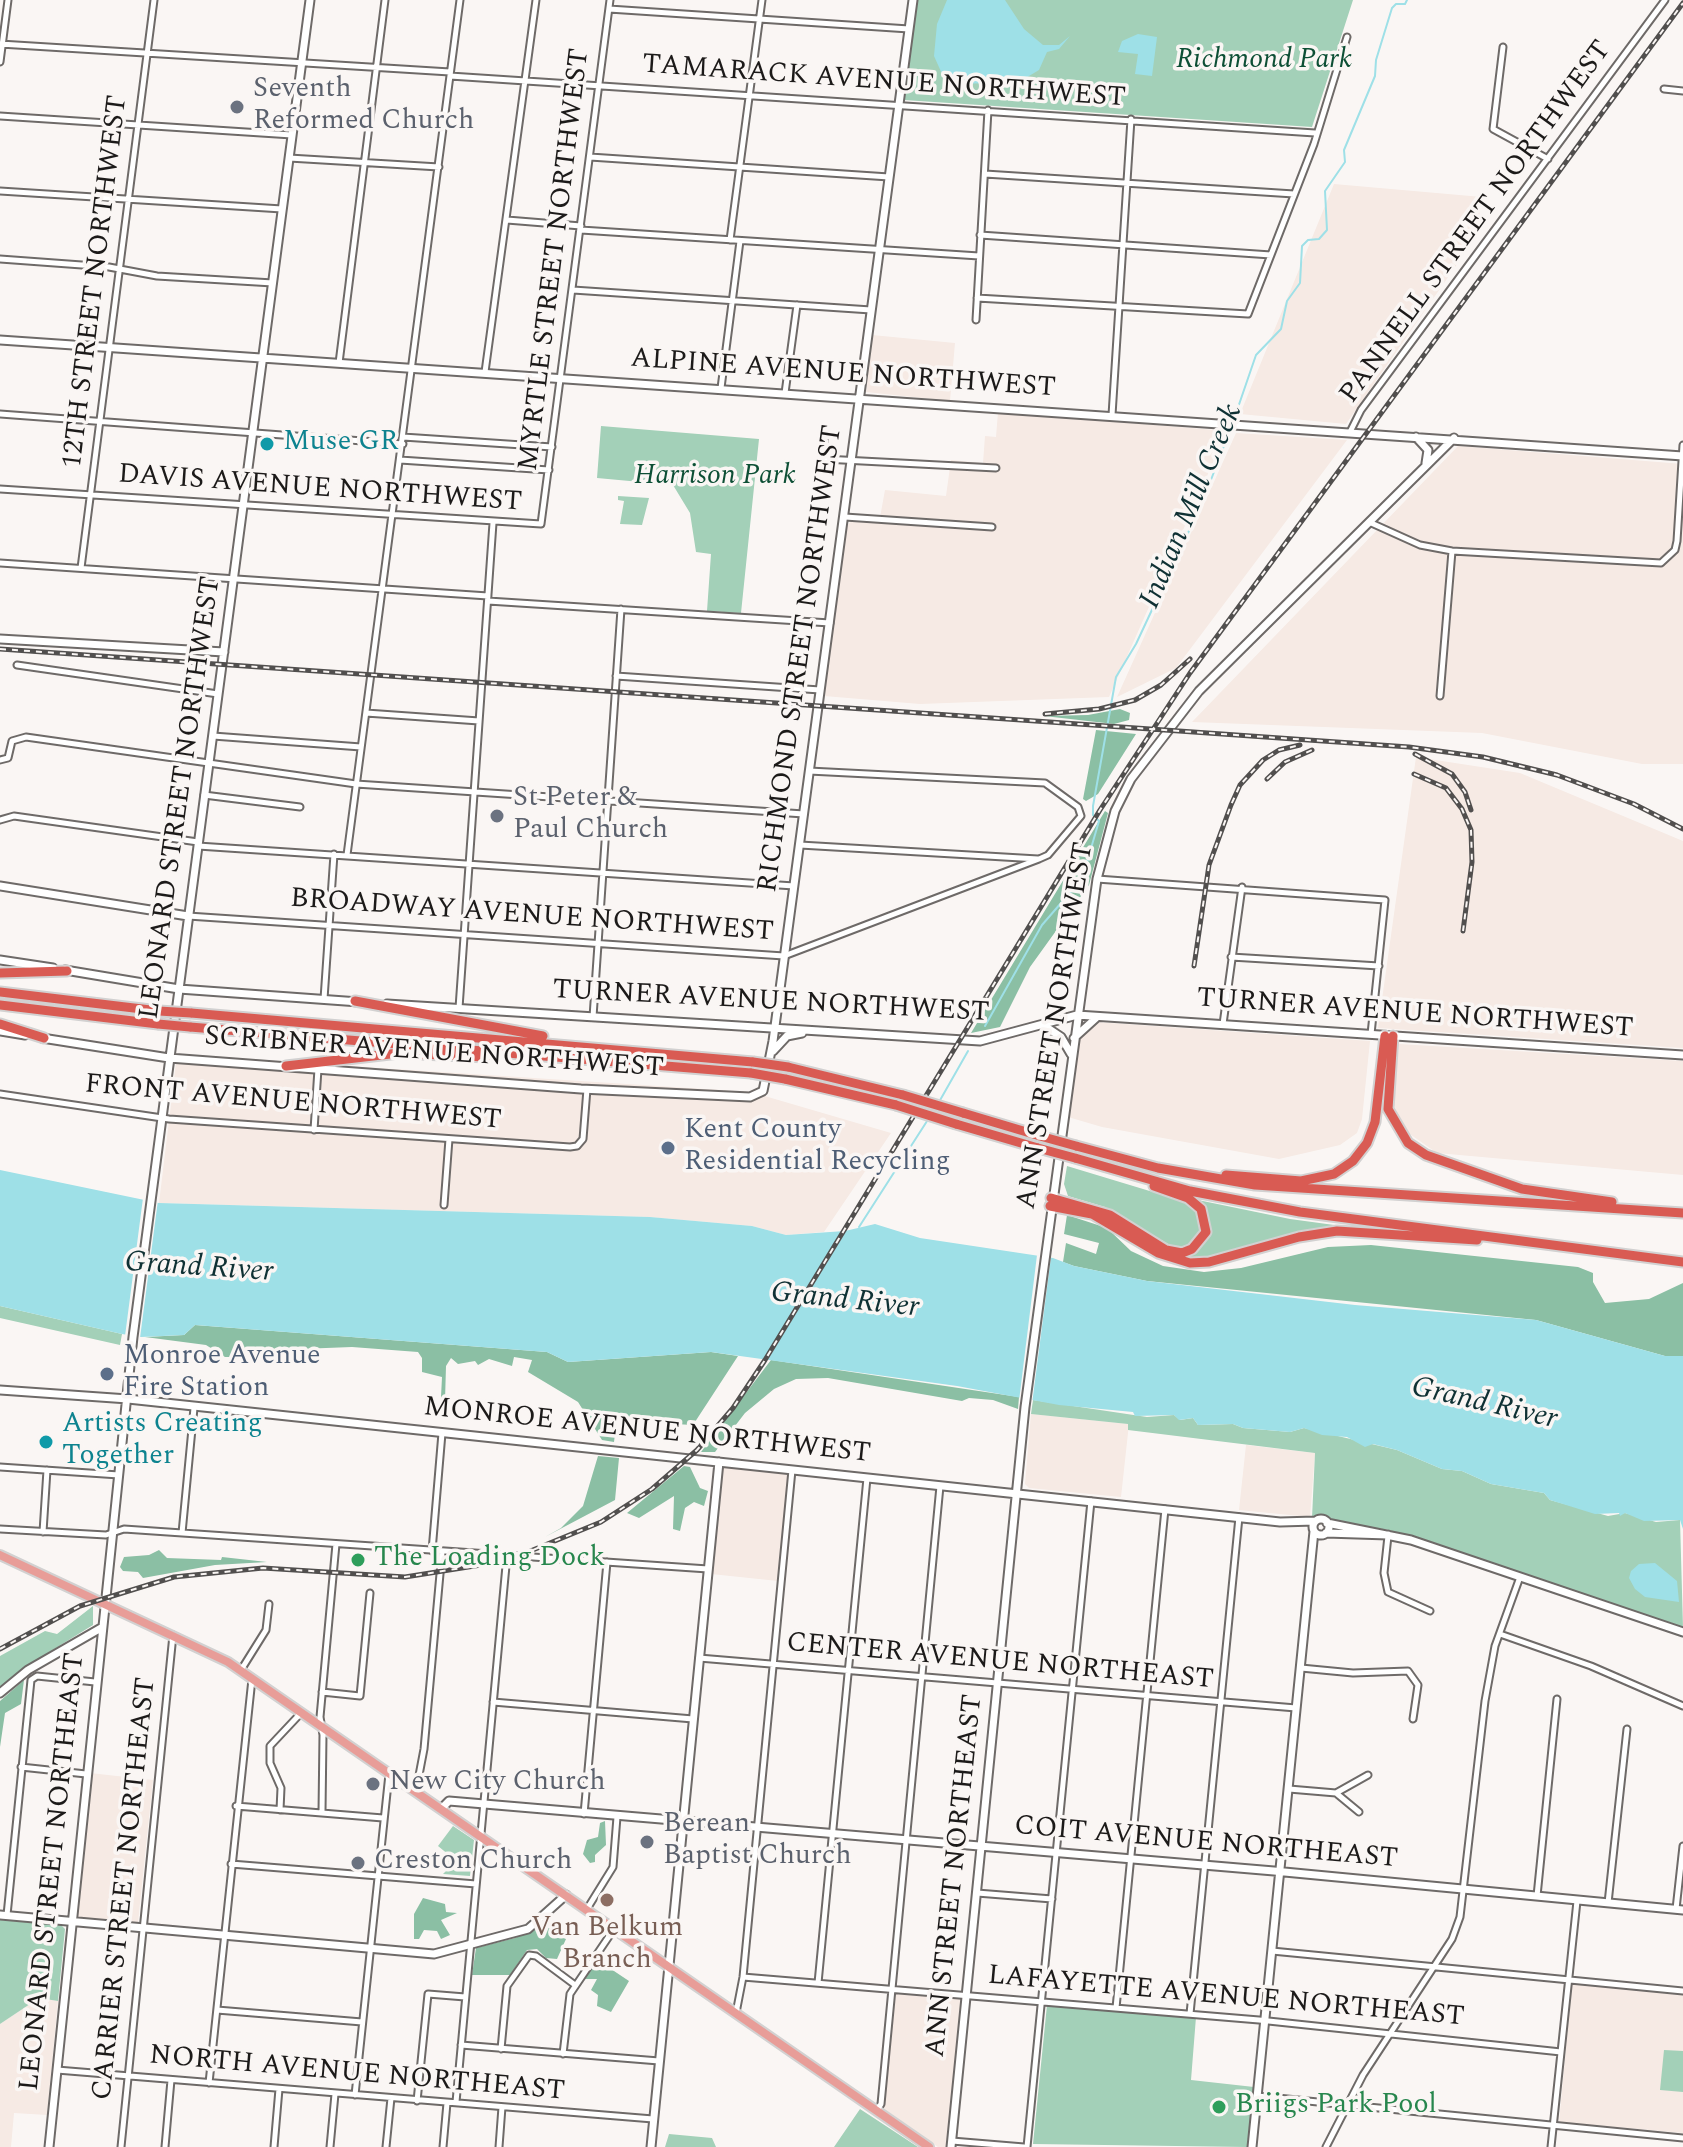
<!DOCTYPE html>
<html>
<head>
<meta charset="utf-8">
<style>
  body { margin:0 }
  canvas { display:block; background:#faf6f4 }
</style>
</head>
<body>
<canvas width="1683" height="2147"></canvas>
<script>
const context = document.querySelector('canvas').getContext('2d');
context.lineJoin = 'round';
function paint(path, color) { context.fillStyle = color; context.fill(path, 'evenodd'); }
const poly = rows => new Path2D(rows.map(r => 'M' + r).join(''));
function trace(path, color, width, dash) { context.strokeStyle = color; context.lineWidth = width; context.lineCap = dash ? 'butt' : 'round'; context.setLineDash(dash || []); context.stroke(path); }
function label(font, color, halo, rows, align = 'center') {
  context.font = font + ' Spectral,serif'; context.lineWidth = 7; context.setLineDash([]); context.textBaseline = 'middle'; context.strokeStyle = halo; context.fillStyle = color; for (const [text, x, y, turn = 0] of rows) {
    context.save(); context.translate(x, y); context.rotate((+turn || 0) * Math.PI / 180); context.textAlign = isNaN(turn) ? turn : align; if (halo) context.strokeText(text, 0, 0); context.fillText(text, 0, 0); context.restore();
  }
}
const built = poly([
  [1334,184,1482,197,1476,237,1346,424,1240,414],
  [872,335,955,343,950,401,866,392],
  [998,412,1227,431,1109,697,920,704,824,696,846,526,852,521,879,523,885,490,946,496,951,460,983,463,985,436,996,437],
  [1236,433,1347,440,1176,668,1117,697],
  [1458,446,1683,464,1683,764,1642,764,1482,733,1192,722],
  [1416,757,1520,773,1683,841,1683,1048,1378,1028],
  [1095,1022,1370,1041,1362,1119,1357,1133,1340,1145,1279,1159,1102,1127,1068,1117,1078,1044,1082,1032],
  [1399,1044,1683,1061,1683,1175,1437,1153,1404,1130,1393,1102],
  [177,1055,751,1092,891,1133,824,1232,786,1235,752,1226,650,1217,159,1203],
  [1031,1414,1129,1424,1121,1497,1029,1488,1025,1484],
  [1246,1445,1315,1453,1310,1517,1239,1510],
  [722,1466,789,1473,778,1581,711,1574],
  [90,1773,153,1780,138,1922,77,1917],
  [1572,1984,1683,1995,1683,2133,1559,2122],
  [896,1994,962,1999,946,2147,938,2147,883,2108],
  [39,1998,58,2001,47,2115,14,2113,11,2147,0,2147,0,2024]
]);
const green = poly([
  [917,0,1353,0,1312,127,904,100],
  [601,426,759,439,741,613,707,611,711,554,696,552,690,513,673,485,597,478],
  [618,496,649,498,642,525,620,524,624,501,618,500],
  [1067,1166,1186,1202,1198,1210,1202,1227,1200,1234,1192,1245,1175,1248,1105,1207,1068,1196,1064,1184],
  [1198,1200,1290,1219,1349,1227,1219,1257,1192,1260,1170,1256,1192,1253,1207,1237,1208,1217],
  [0,1306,122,1334,120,1345,0,1318],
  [1033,1400,1147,1417,1174,1415,1180,1420,1193,1418,1198,1425,1233,1424,1243,1428,1290,1432,1304,1428,1397,1450,1442,1469,1462,1471,1491,1484,1544,1493,1550,1500,1608,1516,1625,1513,1656,1522,1680,1520,1683,1628,1389,1530,1312,1518,1315,1453,1128,1430,1128,1424,1031,1414],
  [93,1606,93,1625,25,1667,0,1688,0,1656,45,1631,57,1634],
  [453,1826,474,1840,470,1876,443,1874,447,1870,449,1855,438,1846],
  [0,1920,61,1925,65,1929,58,2001,39,1998,0,2024],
  [1047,2005,1196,2017,1191,2080,1254,2087,1247,2147,1033,2144],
  [1664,2050,1683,2051,1683,2092,1660,2090],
  [860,2109,918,2147,834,2147],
  [669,2134,712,2138,716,2147,665,2147]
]);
const forest = poly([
  [1120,709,1130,713,1129,720,1114,724,1044,716,1088,715],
  [1096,730,1136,734,1098,794,1086,801,1083,799],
  [1105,811,1108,813,1089,885,1030,967,1000,1027,971,1033],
  [1067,1215,1107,1228,1131,1251,1163,1266,1204,1272,1241,1268,1328,1247,1371,1245,1578,1267,1593,1273,1593,1282,1605,1303,1649,1299,1683,1283,1683,1356,1665,1356,1536,1320,1147,1281,1074,1266,1063,1262,1066,1243,1096,1254,1099,1243,1064,1234],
  [195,1325,547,1352,568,1362,711,1352,738,1356,693,1425,656,1423,635,1416,617,1418,614,1442,602,1440,578,1402,528,1372,532,1360,514,1357,512,1366,489,1359,478,1365,475,1361,458,1364,451,1358,446,1366,445,1401,440,1417,442,1377,422,1372,422,1358,418,1352,352,1347,300,1349,299,1353,235,1352,231,1357,225,1357,206,1345,145,1337,184,1335],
  [771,1360,1019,1397,1018,1409,993,1400,969,1398,962,1401,828,1378,796,1379,774,1389,745,1413,715,1452,701,1452],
  [598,1456,619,1458,615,1500,545,1537,561,1528,583,1506],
  [684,1466,690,1467,700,1488,708,1491,704,1506,694,1502,685,1508,680,1531,673,1529,674,1496,639,1518,627,1513],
  [159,1550,167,1558,221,1560,222,1557,267,1562,215,1565,143,1578,138,1572,123,1571,120,1567,124,1557,149,1555],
  [24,1680,21,1704,5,1713,0,1747,0,1701],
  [605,1821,606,1845,595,1855,595,1862,590,1863,583,1854,587,1840,598,1837,600,1823],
  [423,1898,445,1904,446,1912,457,1913,441,1920,450,1935,441,1939,437,1931,424,1930,419,1939,414,1939,414,1914],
  [538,1927,551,1928,566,1939,557,1959,546,1958,537,1949,527,1950,510,1975,472,1975,476,1948,515,1938],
  [594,1963,600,1970,608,1967,629,1981,611,2012,597,2006,598,1995,591,1990,597,1979,582,1979]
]);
const water = poly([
  [947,0,1005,0,1024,29,1043,45,1059,45,1070,36,1059,49,1047,52,1039,70,1019,82,959,84,943,76,934,56,937,24],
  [1138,34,1157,37,1152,76,1135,74,1138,54,1118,52,1122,41],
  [0,1170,159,1203,650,1217,752,1226,786,1235,845,1231,875,1224,920,1238,1053,1258,1074,1266,1147,1281,1355,1305,1536,1320,1665,1356,1683,1356,1683,1529,1680,1520,1644,1521,1625,1513,1620,1516,1619,1513,1595,1514,1550,1500,1544,1493,1491,1484,1462,1471,1442,1469,1397,1450,1373,1444,1365,1447,1347,1437,1322,1435,1304,1428,1290,1432,1243,1428,1233,1424,1198,1425,1193,1418,1179,1420,1174,1415,1135,1416,1133,1412,1059,1405,957,1386,711,1352,568,1362,547,1352,195,1325,184,1335,141,1337,122,1334,0,1306],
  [1655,1563,1677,1581,1679,1602,1645,1597,1635,1589,1629,1578,1631,1571,1639,1564]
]);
const pier = poly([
  [143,1198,158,1200,140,1338,125,1336],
  [849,1226,767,1361,764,1360,845,1227],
  [1037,1255,1051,1257,1032,1404,1019,1401]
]);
const stream = poly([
  [1233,422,1256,355,1281,329,1287,301,1300,283,1302,246,1308,240,1319,239,1327,230,1325,191,1345,162,1344,150,1375,76,1376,60,1392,8,1396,4,1405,4,1407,0],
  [985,1026,1042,925,1074,888,1087,862,1099,821,1093,815,1093,806,1116,677,1136,644,1202,503,1231,428],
  [939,1102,968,1051],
  [859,1227,929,1118]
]);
const street = poly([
  [609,9,909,29],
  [0,44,450,72],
  [1503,47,1493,129,1548,159],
  [0,62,8,0],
  [450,76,1315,133],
  [1664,89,1683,91],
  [0,116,292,135],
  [590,157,889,177],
  [289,158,439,167],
  [985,174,1294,194],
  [0,191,282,209],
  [507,220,581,226],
  [581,230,979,256],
  [980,235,1271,255],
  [730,240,762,0],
  [0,259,109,267,157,276,273,283],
  [573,290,871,310],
  [977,298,1248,314,1314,144,1347,37],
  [976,320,988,110],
  [339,363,385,0],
  [485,372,536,0],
  [721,388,740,241],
  [785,393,797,305],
  [0,414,403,444],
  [1112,415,1131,119],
  [1350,432,1361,410,1665,0],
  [403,437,552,447],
  [824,439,824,459,996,468],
  [400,460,549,470],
  [0,489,541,524,610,0],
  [845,517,992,527],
  [1369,522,1420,545,1452,551,1661,563,1675,550,1677,541,1683,445],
  [0,563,488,596],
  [81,568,154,0],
  [488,601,830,623],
  [17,665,218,694],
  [616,676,820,690],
  [1440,696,1452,551],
  [366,713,479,721],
  [213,736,361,747],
  [0,760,8,758,12,741,26,737,356,784,804,814],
  [204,795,300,807],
  [0,820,14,816,198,842],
  [800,845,1038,859],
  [198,846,794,886],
  [347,855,460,0],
  [1097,879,1385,900,1371,1034],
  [188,916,784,956,1039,859,1048,855,1081,816,1078,807,1045,783,809,771],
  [1231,957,1379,966],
  [324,999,334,854],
  [459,1008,493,523],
  [593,1017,621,609],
  [1223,1024,1242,887],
  [0,1094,169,1119,570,1147,577,1146,583,1139,587,1089],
  [314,1130,318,1069],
  [444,1205,449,1139],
  [0,1467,119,1475],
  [0,1529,106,1535,124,1529,708,1569],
  [43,1532,47,1470],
  [182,1533,194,1408],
  [1388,1536,1384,1573,1388,1592,1430,1611],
  [432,1551,442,1433],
  [1500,1634,1591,1666,1683,1706],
  [699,1658,1296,1708],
  [1301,1668,1353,1673,1408,1671,1418,1685,1413,1719],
  [241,1670,266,1630,269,1604],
  [322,1692,360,1696,370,1593],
  [493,1702,693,1719],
  [21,1767,86,1774],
  [1289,1789,1336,1793],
  [416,1791,424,1749,442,1552],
  [1336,1793,1368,1775],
  [1336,1793,1359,1812],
  [236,1806,383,1818],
  [280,1810,281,1788,270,1763,270,1746,301,1713],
  [322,1812,323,1735,320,1717,336,1544],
  [584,1814,607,1562],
  [231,1864,476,1884],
  [977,1893,1052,1899],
  [1537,1896,1557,1699],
  [1608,1903,1627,1729],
  [587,1909,613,1867,617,1817],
  [1676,1909,1683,1846],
  [7,1915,31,1680,37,1676,95,1682],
  [1272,1951,1683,1991],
  [743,1977,1259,2020,1561,2052],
  [818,1983,867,1478],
  [1116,2008,1165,1509],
  [217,2010,362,2022],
  [736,2013,743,1977,792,1470],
  [1190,2014,1239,1517],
  [461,2045,659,2061],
  [501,2049,507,1986,529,1955,536,1956,575,1985],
  [563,2054,570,1994,614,1929],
  [57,2070,653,2119],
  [209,2083,252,1679],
  [355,2095,389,1774],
  [1257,2096,1683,2138],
  [417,2101,428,1994,465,1997],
  [456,2102,507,1555],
  [877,2110,881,2104,940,1486],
  [952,2141,1024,2147],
  [121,2147,173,1635],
  [165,2147,171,2080],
  [274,2147,279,2089],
  [330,2147,335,2094],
  [386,2147,391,2098],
  [443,2147,447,2103],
  [499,2147,502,2107],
  [1027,2147,1091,1501],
  [1326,2147,1363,2075,1452,1939,1460,1917,1485,1701,1495,1646,1520,1577],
  [1551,2147,1577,1901]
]);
const secondary = poly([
  [0,340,1683,456],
  [1416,437,1428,450,1426,463],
  [0,639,224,652],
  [0,886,188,916],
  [0,960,53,968],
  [65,970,179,989,359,1002],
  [387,1004,980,1041,1077,1015,1683,1055],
  [1043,1025,1061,1037,1071,1054],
  [0,1031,25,1035],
  [42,1038,169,1058,581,1089,750,1097,763,1091,773,1041,913,0],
  [1074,1038,1096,1018],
  [773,1051,787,1036,802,1033],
  [0,1390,128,1399,1280,1522,1315,1521],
  '1313 1527a8 8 0 1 1 16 0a8 8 0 1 1-16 0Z',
  [1327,1523,1411,1540,1683,1632],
  [1326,1533,1388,1535],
  [0,1693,28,1670,101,1628],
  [441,1809,449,1801,1274,1871,1683,1910],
  [0,1915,434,1954,528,1929,566,1895],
  [49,2147,133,1337,310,0],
  [651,2147,719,1462],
  [951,2147,1025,1407,1097,879,1115,811,1131,779,1199,691,1454,438],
  [1252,2147,1314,1531]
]);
const primary = poly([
  [0,1555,228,1662,929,2147]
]);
const highway = poly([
  [0,973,67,971],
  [0,992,159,1011],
  [355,1001,543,1036],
  [0,1005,158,1024],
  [191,1013,753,1062],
  [0,1024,44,1038],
  [190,1027,751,1073],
  [1393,1036,1388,1109,1408,1143,1426,1155,1522,1189,1612,1202],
  [286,1066,399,1053,486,1057],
  [788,1067,903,1095],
  [785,1079,896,1105],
  [963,1113,1040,1136],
  [956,1124,1038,1148],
  [1076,1146,1158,1168,1255,1185,1683,1213],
  [1075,1158,1190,1191,1300,1212,1683,1262],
  [1226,1175,1301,1181,1334,1174,1353,1161,1367,1143,1375,1122,1385,1036],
  [1051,1198,1110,1215,1166,1250,1182,1253,1192,1249,1206,1232,1201,1209,1188,1198,1154,1186],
  [1050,1206,1092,1214,1158,1253,1190,1263,1209,1262,1299,1237,1337,1231,1477,1240]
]);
const rail = poly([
  [0,649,1409,747,1483,757,1557,775,1634,804,1683,829],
  [1045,714,1099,709,1135,700,1161,685,1190,659],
  [1415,754,1452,774,1465,792,1471,810],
  [1414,774,1446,788,1462,809,1471,830,1472,862,1463,931],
  [1267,779,1285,762,1312,750],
  [1194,966,1209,865,1231,805,1240,785,1263,760,1279,750,1300,745],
  [0,1649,80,1606,174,1577,263,1568,405,1577,506,1561,601,1522,652,1489,697,1450,733,1408,765,1360,1100,810,1190,673,1683,3]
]);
const highwayBridge = poly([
  [159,1011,191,1013],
  [158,1024,190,1027],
  [753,1062,788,1067],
  [751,1073,785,1079],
  [903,1095,963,1113],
  [896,1105,956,1124],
  [1040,1136,1076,1146],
  [1038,1148,1075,1158]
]);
const markers = [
  [237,107,8,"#6b7280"],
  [267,444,8,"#0f9aa8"],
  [497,816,8,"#6b7280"],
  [668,1148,8,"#5c6f8a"],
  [107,1374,8,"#5c6f8a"],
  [46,1442,8,"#0f9aa8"],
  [358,1560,8,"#2e9e5b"],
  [373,1784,8,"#6b7280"],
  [647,1842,8,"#6b7280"],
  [358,1863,8,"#6b7280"],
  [607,1900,8,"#8d6e63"],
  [1219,2107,8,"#2e9e5b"]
];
const parkNames = [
  ["Richmond Park",1264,62],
  ["Harrison Park",715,478]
];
const streetNames = [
  ["TAMARACK AVENUE NORTHWEST",884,83,4],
  ["PANNELL STREET NORTHWEST",1477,223,-54],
  ["MYRTLE STREET NORTHWEST",556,260,-83],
  ["12TH STREET NORTHWEST",97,282,-83],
  ["ALPINE AVENUE NORTHWEST",843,375,4],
  ["DAVIS AVENUE NORTHWEST",320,490,4],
  ["RICHMOND STREET NORTHWEST",802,659,-82],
  ["LEONARD STREET NORTHWEST",182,798,-82],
  ["BROADWAY AVENUE NORTHWEST",532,917,4],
  ["TURNER AVENUE NORTHWEST",771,1003,3],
  ["TURNER AVENUE NORTHWEST",1415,1015,4],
  ["ANN STREET NORTHWEST",1057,1026,-81],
  ["SCRIBNER AVENUE NORTHWEST",434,1054,4],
  ["FRONT AVENUE NORTHWEST",293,1104,5],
  ["MONROE AVENUE NORTHWEST",647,1432,6],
  ["CENTER AVENUE NORTHEAST",1000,1663,5],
  ["COIT AVENUE NORTHEAST",1206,1844,5],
  ["LEONARD STREET NORTHEAST",54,1872,-84],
  ["ANN STREET NORTHEAST",956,1876,-84],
  ["CARRIER STREET NORTHEAST",126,1889,-84],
  ["LAFAYETTE AVENUE NORTHEAST",1226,1998,5],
  ["NORTH AVENUE NORTHEAST",357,2075,5]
];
const worshipNames = [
  ["Seventh",253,91],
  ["Reformed Church",253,123],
  ["St Peter &",513,800],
  ["Paul Church",513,832],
  ["New City Church",389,1784],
  ["Berean",663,1826],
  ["Baptist Church",663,1858],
  ["Creston Church",374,1863]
];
const cultureNames = [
  ["Muse GR",283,444],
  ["Artists Creating",62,1426],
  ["Together",62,1458]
];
const serviceNames = [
  ["Kent County",684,1132],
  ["Residential Recycling",684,1164],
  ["Monroe Avenue",123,1358],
  ["Fire Station",123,1390]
];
const leisureNames = [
  ["The Loading Dock",374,1560],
  ["Briigs Park Pool",1235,2107]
];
const educationNames = [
  ["Van Belkum",607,1930],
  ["Branch",607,1962]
];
const waterNames = [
  ["Indian Mill Creek",1193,507,-67],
  ["Grand River",199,1269,4],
  ["Grand River",845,1302,6],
  ["Grand River",1484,1405,13]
];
paint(built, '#f6eae4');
paint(green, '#a3d0b8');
paint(forest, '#8bbfa4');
paint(water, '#9ee0e7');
paint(pier, '#faf6f4');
trace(stream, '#9ee0e7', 2);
trace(street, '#6e6a68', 9);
trace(secondary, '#6e6a68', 11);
trace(primary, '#d2d1d1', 12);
trace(highway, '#d2d1d1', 13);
trace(street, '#fff', 5);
trace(secondary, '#fff', 7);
trace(primary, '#e89d98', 8);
trace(highway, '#d95b53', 9);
trace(rail, '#514f4e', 5);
trace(rail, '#faf6f4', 2, [6]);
trace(highwayBridge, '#d2d1d1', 13, []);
trace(highwayBridge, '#d95b53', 9);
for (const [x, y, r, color] of markers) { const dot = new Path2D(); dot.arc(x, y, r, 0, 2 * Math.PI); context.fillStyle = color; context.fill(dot); trace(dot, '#faf6f4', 3); }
label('italic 28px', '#0d4f35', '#faf6f4', parkNames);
label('28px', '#1c1a19', '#faf6f4', streetNames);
label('28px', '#5b616d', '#faf6f4', worshipNames, 'left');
label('28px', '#0d838f', '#faf6f4', cultureNames, 'left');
label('28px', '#4e5e75', '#faf6f4', serviceNames, 'left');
label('28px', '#27864d', '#faf6f4', leisureNames, 'left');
label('28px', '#785e54', '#faf6f4', educationNames);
label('italic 30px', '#0f3134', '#faf6f4', waterNames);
</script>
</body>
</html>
